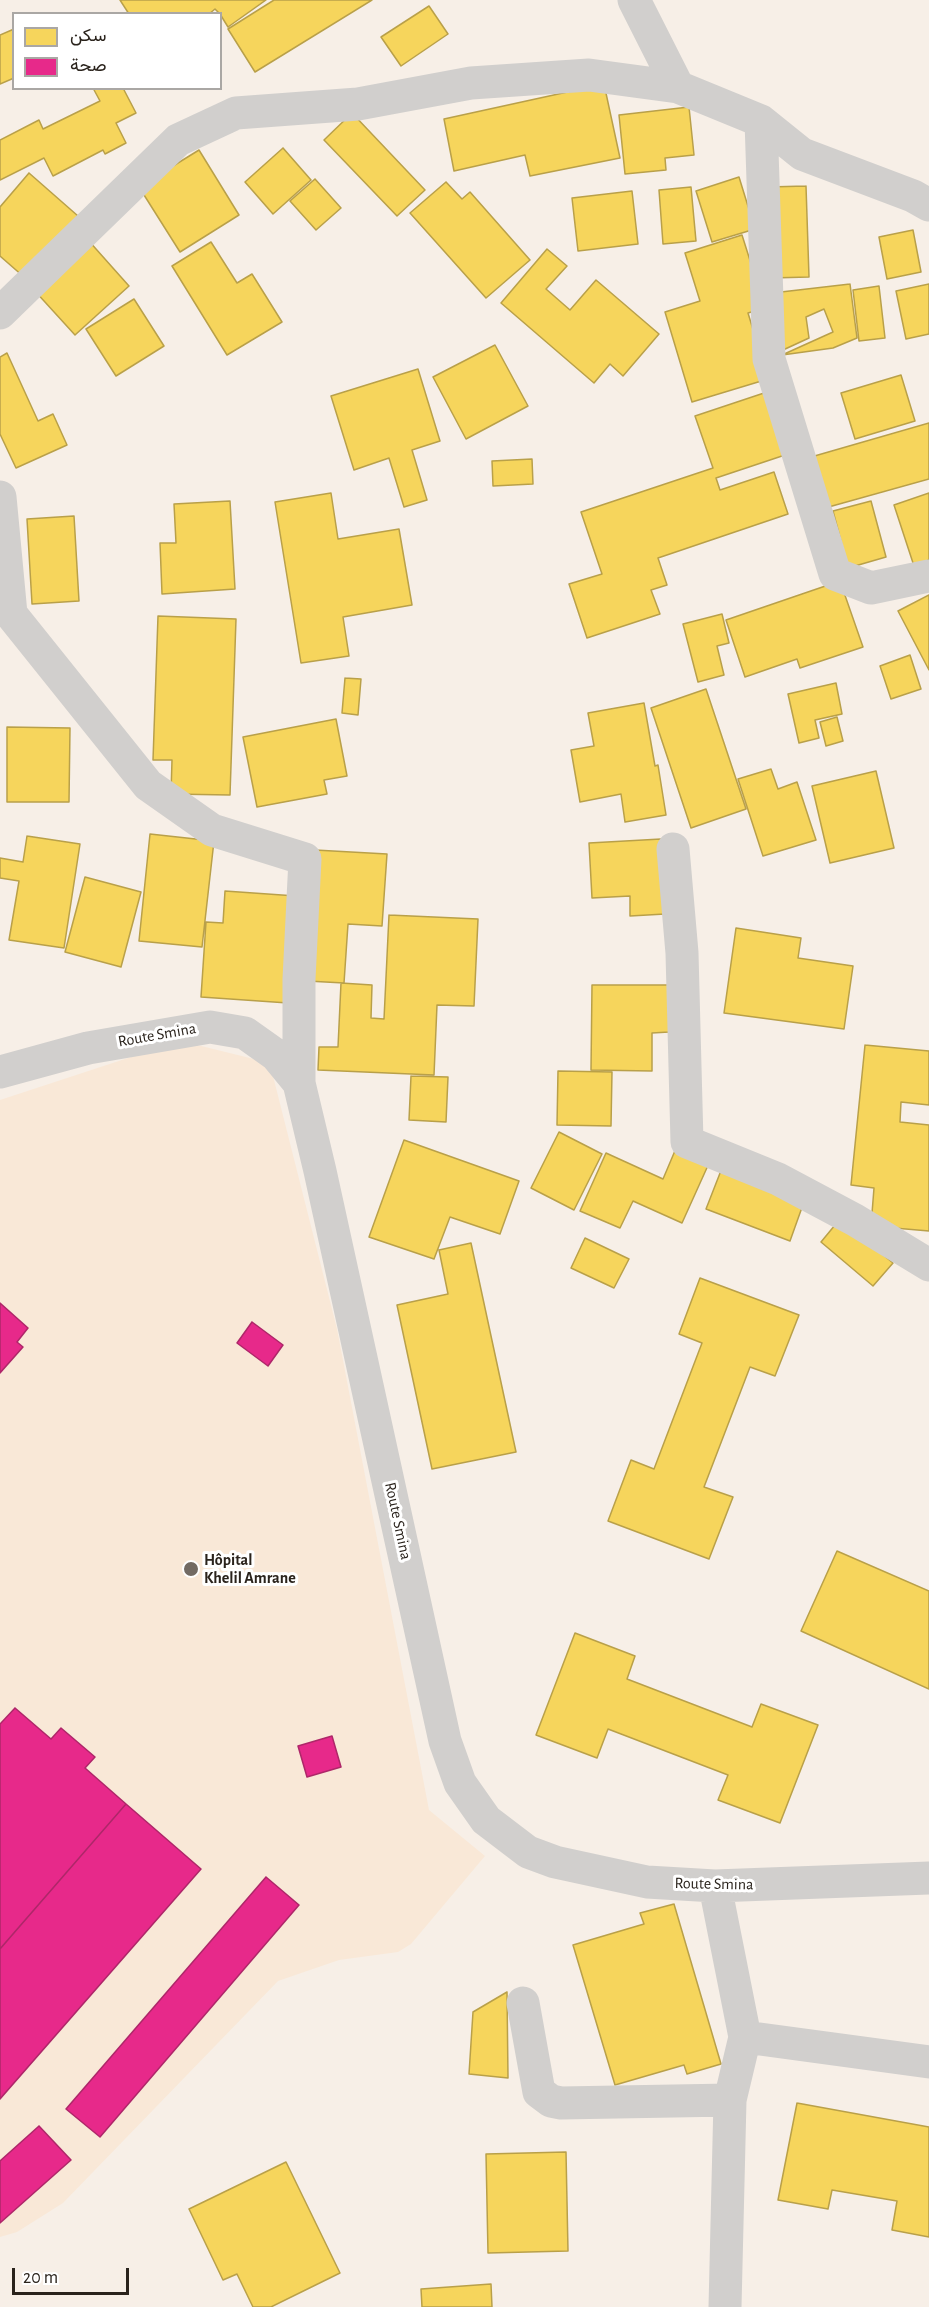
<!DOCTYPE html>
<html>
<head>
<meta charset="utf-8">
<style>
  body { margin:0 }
  #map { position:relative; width:929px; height:2307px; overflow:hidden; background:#f7efe7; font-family:"Alegreya Sans",Vazirmatn,sans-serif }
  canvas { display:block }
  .legend { position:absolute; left:12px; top:12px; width:210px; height:78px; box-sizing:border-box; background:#fff; border:2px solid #aaa7a4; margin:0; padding:8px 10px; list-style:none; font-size:18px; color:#2a231c }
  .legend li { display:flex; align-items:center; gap:12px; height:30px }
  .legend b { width:30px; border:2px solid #aaa7a4 }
  .scale { position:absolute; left:12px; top:2268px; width:117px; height:27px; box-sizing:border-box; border:3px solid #2a231c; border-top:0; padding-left:8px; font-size:18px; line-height:21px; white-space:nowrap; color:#2a231c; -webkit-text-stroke:4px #fff; paint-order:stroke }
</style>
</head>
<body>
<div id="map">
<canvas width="929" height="2307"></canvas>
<ul class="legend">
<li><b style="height:16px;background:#f6d55c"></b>سكن</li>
<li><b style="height:16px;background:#e7298a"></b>صحة</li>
</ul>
<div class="scale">20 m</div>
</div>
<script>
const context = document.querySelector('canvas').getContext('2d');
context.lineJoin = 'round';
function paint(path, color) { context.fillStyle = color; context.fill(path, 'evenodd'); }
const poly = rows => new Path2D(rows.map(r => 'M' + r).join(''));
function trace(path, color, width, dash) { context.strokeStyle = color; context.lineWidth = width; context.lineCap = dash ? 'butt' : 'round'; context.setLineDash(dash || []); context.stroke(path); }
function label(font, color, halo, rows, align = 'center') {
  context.font = font + ' "Alegreya Sans",sans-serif'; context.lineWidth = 6; context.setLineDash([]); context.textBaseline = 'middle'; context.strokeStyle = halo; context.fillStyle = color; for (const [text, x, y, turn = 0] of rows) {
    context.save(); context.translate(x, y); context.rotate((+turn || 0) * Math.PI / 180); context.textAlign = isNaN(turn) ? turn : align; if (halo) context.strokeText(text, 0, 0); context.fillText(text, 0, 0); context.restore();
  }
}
const built = poly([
  [189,1043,262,1061,273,1076,337,1329,429,1810,485,1856,411,1944,398,1952,339,1960,278,1981,63,2203,17,2232,0,2237,0,1100,131,1057]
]);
const homes = poly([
  [120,0,266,0,228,27,220,14,215,9,209,14,129,14,120,0],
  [274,0,372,0,255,72,228,29,274,0],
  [429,6,448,34,401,66,381,37,429,6],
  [14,29,14,78,0,84,0,35,14,29],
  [604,84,620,158,530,176,525,155,454,171,444,119,604,84],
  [93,88,123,88,136,113,116,123,126,143,105,154,103,150,53,176,44,158,0,180,0,140,39,120,43,129,100,101,93,88],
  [689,107,694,155,665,158,666,170,625,174,619,115,689,107],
  [352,113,425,190,397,216,324,140,352,113],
  [283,148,311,180,273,214,245,182,283,148],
  [199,150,239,215,180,252,139,187,199,150],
  [29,173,78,216,24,277,0,256,0,207,29,173],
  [739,177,755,229,712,242,696,191,739,177],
  [315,179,341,208,316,230,290,201,315,179],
  [446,182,462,199,470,192,530,260,486,298,410,213,446,182],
  [806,186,809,277,771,278,768,187,806,186],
  [691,187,696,241,663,244,659,190,691,187],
  [632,191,638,244,578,251,572,198,632,191],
  [913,230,921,272,887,279,879,237,913,230],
  [742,235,765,308,748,313,768,379,692,402,665,312,700,301,685,253,742,235],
  [88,240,129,286,75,335,34,290,88,240],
  [211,242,237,283,252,274,282,322,227,355,172,266,211,242],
  [547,249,567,266,546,289,570,310,596,280,659,334,623,376,610,364,594,383,501,303,547,249],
  [850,284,857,338,833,348,782,355,833,332,824,309,806,317,809,338,783,350,781,292,850,284],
  [929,284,929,334,906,339,896,291,929,284],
  [879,286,885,338,859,341,853,290,879,286],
  [134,299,164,346,116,376,86,329,134,299],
  [495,345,528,406,466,439,433,377,495,345],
  [7,353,38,421,53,414,67,445,16,468,0,434,0,357,7,353],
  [418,369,440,441,412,450,427,500,404,507,389,458,354,470,331,396,418,369],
  [901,375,915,421,855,439,841,393,901,375],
  [770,391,791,453,716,478,720,490,774,472,788,514,658,558,667,585,651,590,660,614,587,638,569,584,602,574,581,512,713,468,695,416,770,391],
  [929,423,929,479,825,508,811,457,929,423],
  [532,459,533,484,493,486,492,461,532,459],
  [331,493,338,539,399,529,412,605,343,617,349,656,301,663,275,502,331,493],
  [929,493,929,560,914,566,894,505,929,493],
  [230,501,235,589,162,594,160,543,176,543,174,504,230,501],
  [871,501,886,557,848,568,833,511,871,501],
  [74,516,79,601,32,604,27,519,74,516],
  [840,581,863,647,800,668,797,659,745,677,726,620,840,581],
  [929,595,929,670,898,611,929,595],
  [722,614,729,643,717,646,724,675,698,682,683,624,722,614],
  [158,616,236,619,230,795,171,794,172,760,153,760,158,616],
  [910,655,921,689,891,699,880,666,910,655],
  [345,678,361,679,358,715,342,713,345,678],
  [836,683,842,714,815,720,819,738,799,743,788,694,836,683],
  [706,689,746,809,691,828,651,708,706,689],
  [644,703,655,766,658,765,666,815,625,822,621,794,580,802,571,750,594,746,588,713,644,703],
  [837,717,843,741,826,746,820,722,837,717],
  [336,719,347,776,324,780,327,794,257,807,243,737,336,719],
  [7,727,70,728,69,802,7,802,7,727],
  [771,769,778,789,797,782,816,840,763,856,738,779,771,769],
  [876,771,894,848,830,863,812,786,876,771],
  [150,834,214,841,202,947,139,941,150,834],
  [27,836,80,844,64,948,9,940,19,881,0,878,0,858,23,862,27,836],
  [661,839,665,914,630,916,630,896,592,898,589,843,661,839],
  [315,850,387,854,382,926,348,924,344,983,307,981,315,850],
  [85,877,141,892,121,967,65,952,85,877],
  [225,891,296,896,288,1003,201,997,206,922,223,923,225,891],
  [389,915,478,919,474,1006,437,1005,434,1075,318,1070,319,1047,338,1047,341,983,372,985,371,1018,384,1019,389,915],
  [736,928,801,938,798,958,853,966,844,1029,724,1013,736,928],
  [592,985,670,985,669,1032,652,1033,652,1071,591,1070,592,985],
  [865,1045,929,1051,929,1105,901,1102,900,1122,929,1125,929,1231,871,1226,874,1188,851,1185,865,1045],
  [558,1071,612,1072,611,1126,557,1125,558,1071],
  [411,1076,448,1077,446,1122,409,1120,411,1076],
  [559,1132,602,1154,574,1210,531,1188,559,1132],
  [404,1140,519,1181,500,1234,450,1217,434,1259,369,1237,404,1140],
  [677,1146,710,1161,682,1223,633,1201,620,1228,580,1211,606,1153,663,1179,677,1146],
  [722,1168,805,1199,790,1241,706,1209,722,1168],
  [840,1219,893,1263,873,1286,821,1242,840,1219],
  [585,1238,629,1259,614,1288,571,1268,585,1238],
  [471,1243,516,1452,432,1469,397,1305,448,1294,439,1250,471,1243],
  [700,1278,799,1315,775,1376,750,1367,704,1487,733,1497,709,1559,608,1521,631,1460,654,1469,702,1343,679,1334,700,1278],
  [837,1551,929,1591,929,1689,801,1631,837,1551],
  [575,1633,635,1656,627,1679,752,1727,761,1704,818,1725,780,1823,718,1800,728,1775,608,1729,597,1758,536,1735,575,1633],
  [674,1904,721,2064,687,2074,684,2065,615,2085,573,1945,644,1924,640,1913,674,1904],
  [507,1992,508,2078,469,2074,473,2012,507,1992],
  [797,2103,929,2127,929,2237,892,2230,897,2201,832,2190,828,2209,778,2200,797,2103],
  [566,2152,568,2251,488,2253,486,2154,566,2152],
  [286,2162,340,2273,271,2307,253,2307,237,2274,223,2280,189,2209,286,2162],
  [491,2284,492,2307,422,2307,421,2289,491,2284]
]);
const health = poly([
  [0,1303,28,1328,17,1342,23,1347,0,1373,0,1303],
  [252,1322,283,1345,268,1366,237,1343,252,1322],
  [15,1708,51,1739,61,1728,95,1757,85,1768,126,1804,0,1949,0,1724,15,1708],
  [332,1736,341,1767,307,1777,298,1746,332,1736],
  [126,1804,201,1869,0,2099,0,1949,126,1804],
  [266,1877,299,1905,100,2137,66,2109,266,1877],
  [39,2126,71,2160,0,2223,0,2161,39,2126]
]);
const street = poly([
  [634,0,678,87],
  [761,121,769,359,835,574,871,588,929,576],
  [0,313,178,140,236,113,358,104,471,83,589,75,678,87,761,121,802,154,913,196,929,205],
  [0,497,11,614,148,785,212,830,305,859,299,979,299,1083],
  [673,849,682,953,687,1142,778,1179,855,1220,929,1265],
  [0,1072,88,1048,210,1027,245,1033,276,1055,299,1083,320,1171,445,1741,460,1783,486,1820,528,1852,555,1862,647,1882,715,1886,929,1878],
  [715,1886,745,2037,730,2100,725,2307],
  [523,2003,539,2092,551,2101,561,2103,730,2100],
  [745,2037,929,2062]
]);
const markers = [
  [191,1569,8,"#726a63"]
];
const streetNames = [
  ["Route Smina",157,1035,-10],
  ["Route Smina",398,1521,78],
  ["Route Smina",714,1884,1]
];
const poiNames = [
  ["Hôpital",204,1560],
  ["Khelil Amrane",204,1578]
];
paint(built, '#f9e8d7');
paint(homes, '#f6d55c');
trace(homes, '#b9a049', 1.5);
paint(health, '#e7298a');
trace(health, '#ae2769', 1.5);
trace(street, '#d1cfcd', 33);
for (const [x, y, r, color] of markers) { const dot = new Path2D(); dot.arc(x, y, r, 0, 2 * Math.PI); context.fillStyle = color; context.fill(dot); trace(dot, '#fff', 2); }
label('16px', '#2a231c', '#fff', streetNames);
label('bold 16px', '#2a231c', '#fff', poiNames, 'left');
</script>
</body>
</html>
